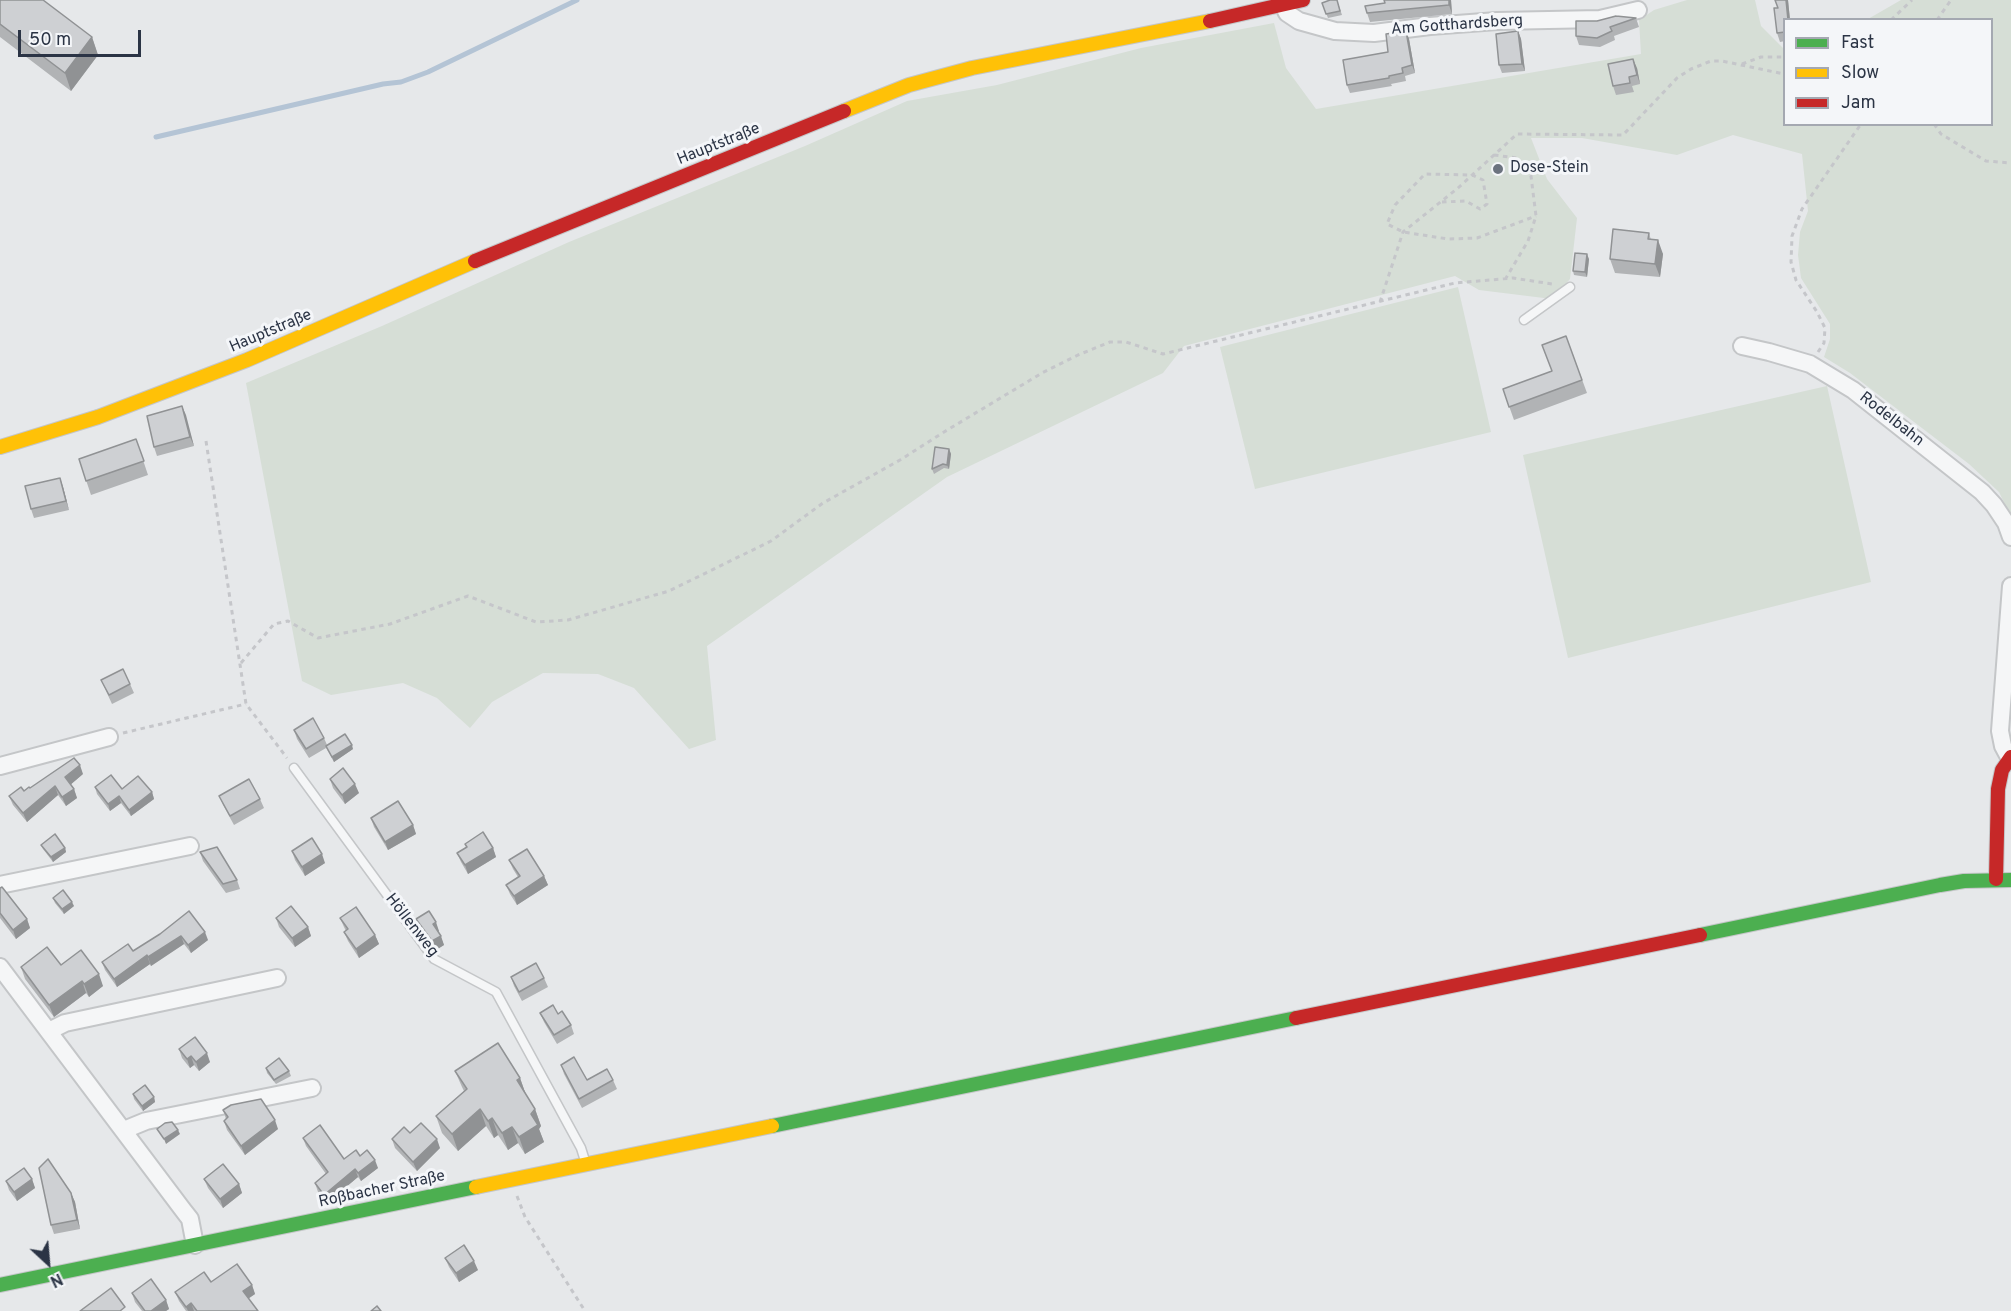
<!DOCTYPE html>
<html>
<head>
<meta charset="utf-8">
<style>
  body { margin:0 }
  #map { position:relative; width:2011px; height:1311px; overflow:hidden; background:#e6e8ea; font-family:Overpass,sans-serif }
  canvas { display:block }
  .legend { position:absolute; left:1783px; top:18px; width:210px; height:108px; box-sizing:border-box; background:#f4f6f9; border:2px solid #a4a8b1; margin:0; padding:8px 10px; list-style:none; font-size:18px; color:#2b3445 }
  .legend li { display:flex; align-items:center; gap:12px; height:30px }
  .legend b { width:30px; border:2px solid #a4a8b1 }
  .north { position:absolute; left:18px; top:1233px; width:60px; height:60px; -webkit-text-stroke:4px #f4f6f9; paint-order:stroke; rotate:154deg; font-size:16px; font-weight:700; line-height:24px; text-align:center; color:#2b3445 }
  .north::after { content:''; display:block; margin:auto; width:21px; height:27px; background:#2b3445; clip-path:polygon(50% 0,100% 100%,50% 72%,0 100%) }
  .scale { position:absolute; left:18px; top:30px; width:123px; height:27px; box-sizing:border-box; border:3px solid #2b3445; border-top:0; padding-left:8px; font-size:18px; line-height:21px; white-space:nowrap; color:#2b3445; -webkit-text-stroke:4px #f4f6f9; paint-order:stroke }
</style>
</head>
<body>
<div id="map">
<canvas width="2011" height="1311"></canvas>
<ul class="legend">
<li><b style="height:8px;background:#4caf50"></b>Fast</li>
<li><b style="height:8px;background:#ffc107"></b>Slow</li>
<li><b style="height:8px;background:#c62828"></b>Jam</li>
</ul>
<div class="north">N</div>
<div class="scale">50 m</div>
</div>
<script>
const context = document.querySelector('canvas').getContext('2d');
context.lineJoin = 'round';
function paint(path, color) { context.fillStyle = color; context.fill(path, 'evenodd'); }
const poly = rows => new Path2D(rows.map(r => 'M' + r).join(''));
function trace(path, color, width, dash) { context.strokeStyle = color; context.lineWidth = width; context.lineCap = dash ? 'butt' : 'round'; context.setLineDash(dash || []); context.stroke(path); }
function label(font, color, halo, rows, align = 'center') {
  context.font = font + ' Overpass,sans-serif'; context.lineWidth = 6; context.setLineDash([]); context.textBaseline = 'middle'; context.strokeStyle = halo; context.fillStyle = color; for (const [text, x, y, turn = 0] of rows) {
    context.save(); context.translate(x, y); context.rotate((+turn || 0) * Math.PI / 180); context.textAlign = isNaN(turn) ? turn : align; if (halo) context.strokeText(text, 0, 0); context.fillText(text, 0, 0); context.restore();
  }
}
const green = poly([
  [1687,0,1755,0,1761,26,1784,49,1784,124,1992,124,1992,20,1868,19,1901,0,2011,0,2011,517,1999,492,1969,464,1850,373,1824,357,1830,339,1830,324,1801,278,1798,255,1800,232,1808,211,1802,154,1733,135,1677,155,1582,138,1531,138,1547,179,1577,218,1570,279,1552,299,1479,290,1455,276,1184,346,1163,373,947,477,707,646,716,740,689,749,634,688,598,674,543,673,492,702,470,728,437,698,403,683,331,695,302,681,246,383,382,326,569,242,805,146,907,101,997,85,1141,48,1274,23,1286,68,1316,109,1641,54,1639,20,1654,10],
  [1458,287,1491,432,1255,489,1220,347],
  [1827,386,1871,582,1568,658,1523,455]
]);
const stream = poly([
  [156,137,383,84,401,82,428,72,577,0]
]);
const path = poly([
  [1891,20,1912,0],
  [1937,20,1951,0],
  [1742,64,1761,57,1784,57],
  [1934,124,1941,134,1986,161,2011,163],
  [1494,155,1517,158,1531,176,1536,216,1528,241,1506,278],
  [1442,202,1466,201,1480,209,1487,204,1483,180,1472,175,1425,174,1395,205,1387,224,1403,232,1448,239,1477,238,1536,216],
  [1380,302,1403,232,1458,188,1517,134,1623,135,1677,78,1691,69,1711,61,1722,61,1784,74],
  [1818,352,1824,343,1825,328,1817,312,1796,280,1791,262,1792,236,1802,209,1861,124],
  [206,441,246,704,287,758],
  [241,663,274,624,288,621,318,638,390,624,468,596,536,622,568,620,669,591,771,541,823,503,900,460,944,432,1042,373,1078,355,1110,342,1126,342,1163,354,1455,283,1513,278,1552,284],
  [123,733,246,704],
  [517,1196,525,1217,585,1311]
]);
const lane = poly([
  [1524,320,1570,287],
  [294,768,434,959,496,992,581,1148,586,1164]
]);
const street = poly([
  [1283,5,1287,13,1299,21,1335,31,1374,33,1430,26,1497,21,1600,19,1638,10],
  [1742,346,1769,352,1810,364,1853,390,1982,492,1994,505,2006,523,2011,537],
  [2010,759,2003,746,2000,731,2011,586],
  [0,766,109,737],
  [0,885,190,846],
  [0,967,183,1210,190,1219,195,1245],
  [49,1031,65,1023,277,978],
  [124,1130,146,1121,312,1088]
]);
const fast = poly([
  [1700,935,1940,885,1964,881,2011,880],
  [772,1126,1296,1018],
  [0,1285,476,1187]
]);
const slow = poly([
  [844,111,909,85,972,68,1210,21],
  [0,447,98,417,247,360,475,261],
  [476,1187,772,1126]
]);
const jam = poly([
  [1210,21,1303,0],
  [475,261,844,111],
  [1996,879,1998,789,2002,770,2011,757],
  [1296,1018,1700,935]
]);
const wall = poly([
  [0,0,92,37,98,55,71,91,0,37],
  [1337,0,1342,15,1328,18,1322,3],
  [1451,0,1452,14,1370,22,1367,13],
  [1775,0,1788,0,1790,20,1785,20,1785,41,1780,42,1777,33,1778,8],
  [1636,18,1639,27,1614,36,1615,40,1600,47,1579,45,1576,36,1597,21],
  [1406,31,1409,39,1415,73,1405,76,1406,81,1391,84,1392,86,1350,93,1347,85,1388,52],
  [1518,31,1521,39,1525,71,1502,73,1499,65],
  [1637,68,1640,84,1632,86,1634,92,1616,95,1613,86],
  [1649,233,1651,240,1663,254,1660,277,1615,273,1610,259],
  [1589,259,1587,277,1574,275,1573,271],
  [1566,336,1587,393,1514,420,1503,389,1552,371],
  [182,406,194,446,157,456,154,447],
  [136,439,148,475,91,495,79,459],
  [949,449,951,454,949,469,944,468,934,474,932,469],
  [60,478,63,487,69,510,34,518,31,509],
  [101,680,130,684,134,693,112,704],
  [294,730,324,738,327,745,353,749,334,762,326,748,309,758,297,739],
  [83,774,71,784,74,789,77,798,66,806,58,795,27,822,13,805,9,796,30,788],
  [330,779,359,793,345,804,333,788],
  [95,787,152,792,154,799,131,816,121,803,110,811,97,794],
  [219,796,260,799,264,808,234,825,223,805],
  [371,818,413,825,416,834,388,850,374,827],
  [465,844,493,848,496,857,468,874,461,862,457,853,467,847],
  [41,845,65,848,66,852,53,862,43,849],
  [292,851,325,863,305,876,295,860],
  [200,852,237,880,240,889,226,893,203,861],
  [509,860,544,876,548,885,517,905,510,894,506,885,518,877,513,869],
  [0,888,27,919,30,928,16,939,0,918],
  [53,898,74,906,64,914,55,903],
  [276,918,308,927,311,936,295,947,279,927],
  [340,918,375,935,379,944,359,958,348,941,344,932,346,931,344,927],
  [416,919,439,931,438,931,444,945,436,950,419,928],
  [160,934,208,940,191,953,184,944,151,966,150,964,117,987,105,970,102,962,133,951],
  [61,965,103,986,89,997,86,993,54,1017,25,979,21,967],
  [511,977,544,978,548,987,522,1001,514,986],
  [540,1013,558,1014,571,1025,574,1034,557,1044,544,1022],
  [179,1049,210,1062,199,1071,194,1065,190,1068,182,1058],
  [561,1065,587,1080,613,1080,617,1089,582,1108,564,1074],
  [266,1068,289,1071,291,1076,276,1084,267,1073],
  [455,1071,520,1078,526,1095,535,1109,541,1126,539,1129,544,1142,525,1154,518,1143,508,1150,498,1135,494,1138,486,1126,458,1151,442,1133,436,1116,464,1091,462,1087],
  [133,1094,154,1097,155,1102,143,1111,134,1099],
  [223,1110,278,1129,245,1155,227,1130,224,1121,226,1119],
  [410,1133,440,1148,417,1171,395,1148,392,1139],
  [303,1138,344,1159,360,1156,378,1168,361,1181,358,1177,327,1203,318,1192,315,1183,326,1174,306,1146],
  [32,1179,35,1188,17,1201,9,1190,6,1181],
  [204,1179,239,1184,242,1193,223,1208,208,1188],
  [71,1193,75,1202,80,1229,54,1234,51,1225],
  [445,1258,478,1270,459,1282,449,1267],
  [211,1282,252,1285,255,1294,248,1299,258,1311,186,1311,179,1301,175,1292],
  [132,1293,166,1300,169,1309,166,1311,142,1311,135,1302]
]);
const shadedWall = poly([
  [1449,0,1451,0,1452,14,1449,5],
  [1786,0,1788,0,1790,20,1788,20],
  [1406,31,1409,39,1415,73,1412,65],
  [1518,31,1521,39,1525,71,1522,64],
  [92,37,98,55,71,91,65,73],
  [1633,59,1637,68,1640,84,1637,75],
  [1658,240,1663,254,1660,277,1655,264],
  [1587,254,1589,259,1587,277,1585,272],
  [182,406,186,415,194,446,190,437],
  [949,449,951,454,949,469,947,465],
  [60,478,63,487,69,510,66,501],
  [352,745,353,749,334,762,332,757],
  [80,765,83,774,69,786,65,777],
  [355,784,359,793,345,804,342,795],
  [55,786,58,795,27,822,23,813],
  [74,789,77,798,66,806,62,797],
  [152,792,154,799,131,816,129,810],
  [119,796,121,803,110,811,108,804],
  [413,825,416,834,388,850,385,842],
  [65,848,66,852,53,862,51,857],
  [493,848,496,857,468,874,465,865],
  [322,854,325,863,305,876,302,867],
  [544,876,548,885,517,905,514,896],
  [72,902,74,906,64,914,62,909],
  [27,919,30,928,16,939,13,930],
  [436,922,439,931,436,933,433,924],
  [308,927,311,936,295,947,292,938],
  [205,932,208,940,191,953,188,945],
  [375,935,379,944,359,958,356,949],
  [181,936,184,944,151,966,148,957],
  [441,936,444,945,436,950,432,941],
  [147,955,150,964,117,987,114,979],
  [99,974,103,986,89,997,84,984],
  [82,981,86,993,54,1017,49,1005],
  [207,1053,210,1062,199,1071,196,1062],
  [191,1056,194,1065,190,1068,187,1059],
  [520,1078,526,1095,523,1097,517,1080],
  [154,1097,155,1102,143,1111,142,1106],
  [480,1109,486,1126,458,1151,452,1134],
  [535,1109,541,1126,539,1129,544,1142,525,1154,519,1137],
  [492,1118,498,1135,494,1138,488,1121],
  [275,1120,278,1129,245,1155,241,1146],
  [512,1127,518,1143,508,1150,502,1133],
  [178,1130,180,1134,166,1144,164,1139],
  [437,1139,440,1148,417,1171,413,1162],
  [375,1160,378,1168,361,1181,358,1173],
  [355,1169,358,1177,327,1203,324,1195],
  [32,1179,35,1188,17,1201,14,1192],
  [239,1184,242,1193,223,1208,220,1199],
  [71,1193,75,1202,80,1229,77,1220],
  [474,1261,478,1270,459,1282,456,1273],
  [252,1285,255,1294,246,1300,243,1291],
  [166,1300,169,1309,166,1311,151,1311],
  [191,1303,194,1311,188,1311,186,1307]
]);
const building = poly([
  [0,0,43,0,92,37,65,73,0,24,0,0],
  [1330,0,1337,0,1340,11,1326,14,1322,3,1330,0],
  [1384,0,1449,0,1449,5,1367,13,1365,6,1385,3,1384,0],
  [1775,0,1786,0,1788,20,1785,20,1785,32,1777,33,1774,8,1778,8,1775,0],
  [1616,16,1636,18,1610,27,1612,31,1597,38,1576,36,1576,21,1597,21,1616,16],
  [1406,31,1412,65,1402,68,1403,73,1389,76,1389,78,1347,85,1343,60,1388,52,1386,34,1406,31],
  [1518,31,1522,64,1499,65,1496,34,1518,31],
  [1633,59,1637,75,1629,77,1630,83,1613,86,1608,64,1633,59],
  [1613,229,1649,233,1648,239,1658,240,1655,264,1610,259,1613,229],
  [1575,253,1587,254,1585,272,1573,271,1575,253],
  [1566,336,1582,380,1509,407,1503,389,1552,371,1542,345,1566,336],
  [182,406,190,437,154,447,147,416,182,406],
  [136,439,144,461,86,481,79,459,136,439],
  [935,447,949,449,947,465,943,464,932,469,935,447],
  [60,478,66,501,31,509,25,486,60,478],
  [123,669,130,684,109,695,101,680,123,669],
  [313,718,324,738,306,749,294,730,313,718],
  [345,734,352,745,332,757,326,746,345,734],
  [74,758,80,765,65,777,74,789,62,797,55,786,23,813,9,796,21,787,24,791,29,787,30,788,74,758],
  [343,768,355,784,342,795,330,779,343,768],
  [111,775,122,789,138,776,152,792,129,810,119,796,108,804,95,787,111,775],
  [249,779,260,799,230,816,219,796,249,779],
  [398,801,413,825,385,842,371,818,398,801],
  [483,832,493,848,465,865,457,853,467,847,465,844,483,832],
  [55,834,65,848,51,857,41,845,55,834],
  [312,838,322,854,302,867,292,851,312,838],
  [217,847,237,880,223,884,200,852,217,847],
  [527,849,544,876,514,896,506,885,520,876,509,860,527,849],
  [2,887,27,919,13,930,0,913,0,888,2,887],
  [63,890,72,902,62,909,53,898,63,890],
  [291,906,308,927,292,938,276,918,291,906],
  [356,907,375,935,356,949,344,932,348,929,340,918,356,907],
  [189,911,205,932,188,945,181,936,148,957,147,955,114,979,102,962,128,944,133,951,160,934,189,911],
  [429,911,436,922,433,924,441,936,432,941,416,919,429,911],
  [47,947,61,965,81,950,99,974,84,984,82,981,49,1005,21,967,47,947],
  [536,963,544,978,519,992,511,977,536,963],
  [553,1005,558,1014,562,1011,571,1025,554,1035,540,1013,553,1005],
  [195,1037,207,1053,196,1062,191,1056,187,1059,179,1049,195,1037],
  [498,1043,520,1078,517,1080,535,1109,531,1114,538,1125,519,1137,512,1127,502,1133,492,1118,488,1121,480,1109,452,1134,436,1116,467,1089,455,1071,498,1043],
  [574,1057,587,1080,607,1069,613,1080,579,1099,561,1065,574,1057],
  [279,1058,289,1071,274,1080,266,1068,279,1058],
  [145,1085,154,1097,142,1106,133,1094,145,1085],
  [261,1099,275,1120,241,1146,224,1121,228,1117,223,1110,231,1105,261,1099],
  [172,1122,178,1130,164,1139,157,1129,165,1123,172,1122],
  [421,1123,437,1139,413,1162,392,1139,404,1127,410,1133,421,1123],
  [320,1125,344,1159,356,1150,360,1156,367,1150,375,1160,358,1173,355,1169,324,1195,315,1183,328,1172,303,1138,320,1125],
  [48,1159,71,1193,77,1220,51,1225,39,1168,48,1159],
  [223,1164,239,1184,220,1199,204,1179,223,1164],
  [24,1168,32,1179,14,1192,6,1181,24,1168],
  [464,1245,474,1261,456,1273,445,1258,464,1245],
  [237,1264,252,1285,243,1291,258,1311,197,1311,191,1303,186,1307,175,1292,204,1272,211,1282,237,1264],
  [151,1279,166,1300,151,1311,145,1311,132,1293,151,1279],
  [111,1288,125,1307,120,1311,80,1311,111,1288],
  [377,1306,381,1311,371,1311,377,1306]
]);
const markers = [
  [1498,169,6,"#6c737f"]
];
const streetNames = [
  ["Am Gotthardsberg",1457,26,-4],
  ["Hauptstraße",719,145,-22],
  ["Hauptstraße",271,332,-23],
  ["Rodelbahn",1891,420,38],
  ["Höllenweg",411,926,52],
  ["Roßbacher Straße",382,1190,-12]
];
const poiNames = [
  ["Dose-Stein",1510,169]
];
paint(green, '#d6ded6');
trace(stream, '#b4c4d5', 5);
trace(lane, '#c4c6c8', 11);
trace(street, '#c4c6c8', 20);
trace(fast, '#c4c6c8', 16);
trace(slow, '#c4c6c8', 16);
trace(jam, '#c4c6c8', 16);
trace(path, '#c5c6ca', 3, [4.5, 4.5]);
trace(lane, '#f5f6f7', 8);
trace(street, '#f5f6f7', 16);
trace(fast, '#4caf50', 14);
trace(slow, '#ffc107', 14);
trace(jam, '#c62828', 14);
paint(wall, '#b1b3b5');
paint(shadedWall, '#909294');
paint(building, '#ced0d3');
trace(building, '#909294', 1.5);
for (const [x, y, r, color] of markers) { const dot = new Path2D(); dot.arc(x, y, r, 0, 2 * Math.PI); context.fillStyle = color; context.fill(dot); trace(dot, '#f4f6f9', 2); }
label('16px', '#2b3445', '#f4f6f9', streetNames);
label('16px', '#2b3445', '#f4f6f9', poiNames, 'left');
</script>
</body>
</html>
